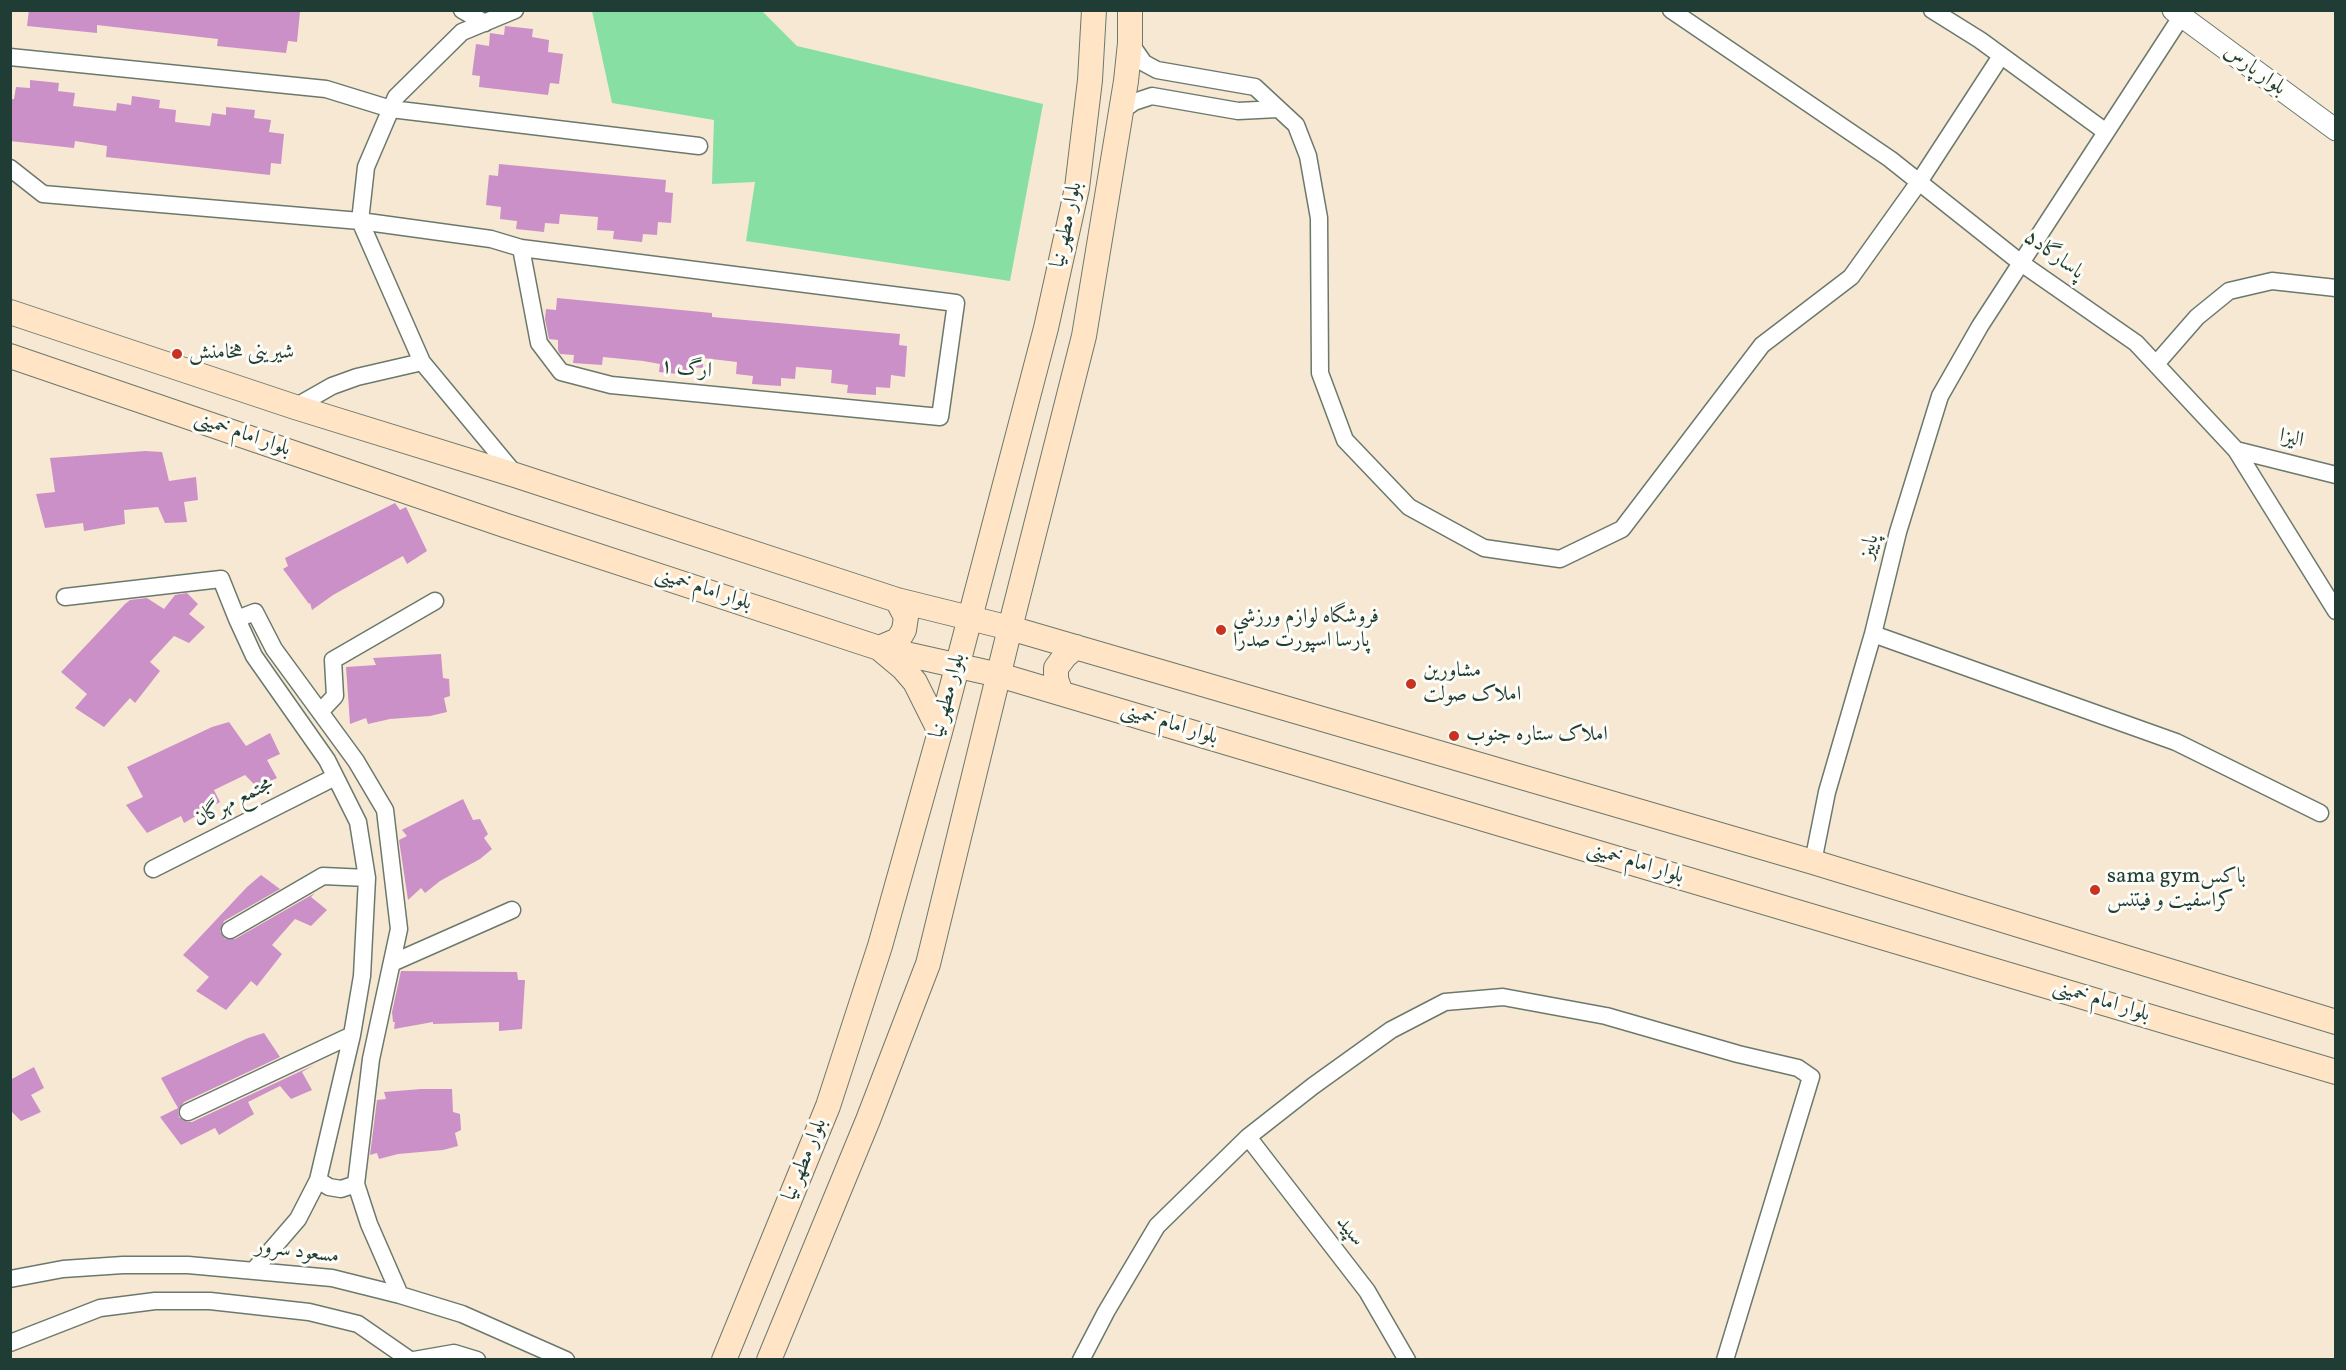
<!DOCTYPE html>
<html>
<head>
<meta charset="utf-8">
<style>
  body { margin:0 }
  #map { position:relative; width:2346px; height:1370px; overflow:hidden; background:#f7e8d3; font-family:Vollkorn,serif }
  canvas { display:block }
  .frame { position:absolute; inset:0; border:12px solid #1f3d34; pointer-events:none }
</style>
</head>
<body>
<div id="map">
<canvas width="2346" height="1370"></canvas>
<div class="frame"></div>
</div>
<script>
const context = document.querySelector('canvas').getContext('2d');
context.lineJoin = 'round';
function paint(path, color) { context.fillStyle = color; context.fill(path, 'evenodd'); }
const poly = rows => new Path2D(rows.map(r => 'M' + r).join(''));
function trace(path, color, width, dash) { context.strokeStyle = color; context.lineWidth = width; context.lineCap = dash ? 'butt' : 'round'; context.setLineDash(dash || []); context.stroke(path); }
function label(font, color, halo, rows, align = 'center') {
  context.font = font + ' Vollkorn,Amiri,serif'; context.lineWidth = 6; context.setLineDash([]); context.textBaseline = 'middle'; context.strokeStyle = halo; context.fillStyle = color; for (const [text, x, y, turn = 0] of rows) {
    context.save(); context.translate(x, y); context.rotate((+turn || 0) * Math.PI / 180); context.textAlign = isNaN(turn) ? turn : align; if (halo) context.strokeText(text, 0, 0); context.fillText(text, 0, 0); context.restore();
  }
}
const green = poly([
  [592,11,762,11,797,46,1043,104,1010,281,746,241,755,182,712,184,714,120,612,103]
]);
const building = poly([
  [29,10,288,10,300,12,297,42,288,41,286,53,217,46,218,39,97,25,97,33,27,26],
  [505,26,533,29,532,37,549,40,548,52,563,54,559,84,550,83,548,95,479,87,480,76,472,75,476,44,489,46,490,33,504,35],
  [30,80,59,83,58,91,75,93,73,106,116,111,117,103,131,105,132,96,160,100,159,108,176,110,175,122,210,126,212,113,226,115,226,107,255,110,254,118,271,120,269,132,284,134,281,164,271,163,270,175,106,157,107,146,75,141,74,148,10,141,10,99,14,99,16,87,30,88],
  [499,164,666,180,665,192,673,193,671,223,658,222,657,235,643,234,642,242,613,239,614,231,597,230,598,217,560,214,559,224,545,223,544,232,516,229,517,221,500,219,501,207,486,205,489,175,498,176],
  [557,298,712,313,712,317,900,334,899,345,907,346,905,377,891,375,890,388,876,387,876,395,847,393,848,385,831,383,832,370,796,367,795,379,781,378,781,386,752,384,753,376,736,374,737,362,703,358,703,368,689,367,688,375,659,372,660,364,643,361,603,357,602,365,573,363,574,355,560,354,558,350,558,340,549,339,545,319,546,309,556,310],
  [145,451,162,452,169,481,196,477,198,500,184,502,187,522,165,523,158,507,124,510,125,524,84,531,83,523,45,528,36,494,55,492,50,458],
  [395,503,400,510,406,507,427,551,407,564,403,556,333,595,312,610,310,603,309,604,283,569,288,566,285,558],
  [187,593,198,604,189,614,205,627,189,643,174,636,150,662,160,671,135,703,130,698,104,727,75,708,87,694,61,672,125,604,130,600,147,598,164,609,175,595],
  [441,654,443,678,449,679,450,696,444,698,447,712,430,716,390,719,368,724,366,718,350,724,346,667,376,665,373,658],
  [229,722,246,746,270,733,280,754,267,760,277,778,257,787,245,775,214,790,220,802,184,823,181,816,147,833,126,805,143,797,127,767,212,727],
  [463,799,473,820,480,819,488,834,484,838,492,849,480,859,440,881,425,893,421,888,408,900,399,840,407,836,402,830],
  [261,875,280,889,224,921,220,931,225,939,235,939,315,893,311,897,327,910,311,926,295,919,272,945,282,954,257,986,251,981,226,1010,196,991,209,977,183,955,247,887],
  [401,971,517,972,518,980,525,980,522,1029,499,1031,499,1022,433,1024,433,1022,394,1029,395,1022,393,1022,392,1012],
  [264,1033,280,1057,184,1102,178,1111,179,1117,187,1122,192,1122,314,1065,302,1072,312,1090,291,1099,280,1086,248,1102,254,1114,219,1135,215,1128,181,1145,160,1117,178,1108,161,1078,248,1038],
  [34,1067,44,1088,31,1095,41,1112,21,1121,10,1110,10,1080],
  [421,1089,452,1089,453,1112,460,1114,461,1130,455,1133,458,1146,443,1150,398,1154,379,1159,377,1153,370,1155,377,1100,386,1099,384,1092]
]);
const minor = poly([
  [462,10,485,23],
  [1671,10,1890,159,2021,263,2136,343,2236,450,2336,611],
  [1932,10,1980,40,2106,132],
  [1130,43,1144,63,1157,70,1255,87,1296,125,1308,156,1319,218,1320,373,1345,440,1409,507,1484,548,1560,559,1622,529,1762,345,1851,277,1919,182,2001,56],
  [10,57,326,89,391,109,699,146],
  [1120,112,1134,102,1152,96,1238,111,1278,109],
  [10,168,43,194,360,221,491,239,521,248,956,303,940,417,611,385,561,372,539,343,521,248],
  [2156,364,2197,317,2229,291,2272,281,2336,288],
  [295,407,332,386,357,377,422,362],
  [2236,450,2336,475],
  [515,474,422,362,360,221,366,167,396,97,462,32,515,10],
  [65,597,221,579,237,619],
  [1873,634,2176,742,2320,813],
  [320,712,335,696,333,660,435,601],
  [1813,862,1827,792,1873,634,1898,532,1940,396,1980,326,2181,17],
  [153,869,335,777],
  [230,930,323,876,367,878],
  [392,963,512,910],
  [188,1112,352,1035],
  [1248,1137,1367,1291,1407,1360],
  [318,1180,329,1187,341,1189,356,1184],
  [254,1270,298,1219,318,1180,352,1035,362,976,367,878,358,822,327,760,254,656,237,619,255,612,274,649,356,761,385,810,399,929,371,1059,356,1184,369,1224,400,1295],
  [10,1279,63,1269,123,1265,188,1265,332,1278,400,1295,462,1314,566,1360],
  [10,1343,100,1308,155,1301,210,1301,309,1312,358,1324,410,1360],
  [414,1360,454,1353,477,1360],
  [1081,1360,1106,1312,1157,1226,1248,1137,1313,1086,1391,1030,1445,1002,1503,997,1606,1016,1738,1054,1798,1068,1811,1077,1725,1360]
]);
const tertiary = poly([
  [2173,10,2336,130]
]);
const secondary = poly([
  [10,312,295,407,515,475,897,600,1010,628,1813,862,2336,1022],
  [10,356,504,525,879,648,999,675,2336,1072],
  [897,600,906,617,904,630,898,640,879,648,903,668,915,682,940,732],
  [1061,693,1056,679,1056,668,1065,656,1076,647],
  [724,1360,828,1106,880,946,940,732,1046,328,1077,188,1090,80,1094,10],
  [769,1360,868,1120,928,964,1010,628,1084,336,1126,81,1130,43,1130,10]
]);
const markers = [
  [177,354,6,"#c8321e"],
  [1221,630,6,"#c8321e"],
  [1411,684,6,"#c8321e"],
  [1454,736,6,"#c8321e"],
  [2095,890,6,"#c8321e"]
];
const streetNames = [
  ["بلوار پارس",2254,71,36],
  ["بلوار مطهر نیا",1068,225,-78],
  ["پاسارگاد۵",2053,256,36],
  ["ارگ ۱",686,370,6],
  ["بلوار امام خمینی",242,435,19],
  ["الیزا",2291,440,14],
  ["پاییز",1871,547,-76],
  ["بلوار امام خمینی",703,590,18],
  ["بلوار مطهر نیا",949,696,-75],
  ["بلوار امام خمینی",1169,725,17],
  ["مجتمع مهرگان",234,803,-27],
  ["بلوار امام خمینی",1635,864,17],
  ["بلوار امام خمینی",2101,1002,17],
  ["بلوار مطهر نیا",806,1160,-68],
  ["سپید",1349,1232,52],
  ["مسعود سرور",297,1253,7]
];
const poiNames = [
  ["شیرینی هخامنش",189,354],
  ["فروشگاه لوازم ورزشي",1233,618],
  ["پارسا اسپورت صدرا",1233,642],
  ["مشاورین",1423,672],
  ["املاک صولت",1423,696],
  ["املاک ستاره جنوب",1466,736],
  ["sama gymباکس",2107,878],
  ["کراسفیت و فیتنس",2107,902]
];
paint(green, '#87dfa4');
paint(building, '#cb90c7');
trace(minor, '#6b796c', 19);
trace(tertiary, '#6b796c', 23);
trace(secondary, '#6b796c', 26);
trace(minor, '#fff', 16);
trace(tertiary, '#fff', 21);
trace(secondary, '#ffe4c6', 24);
for (const [x, y, r, color] of markers) { const dot = new Path2D(); dot.arc(x, y, r, 0, 2 * Math.PI); context.fillStyle = color; context.fill(dot); trace(dot, '#fdfcf7', 2); }
label('21px', '#1f3d34', '#fdfcf7', streetNames);
label('21px', '#1f3d34', '#fdfcf7', poiNames, 'left');
</script>
</body>
</html>
